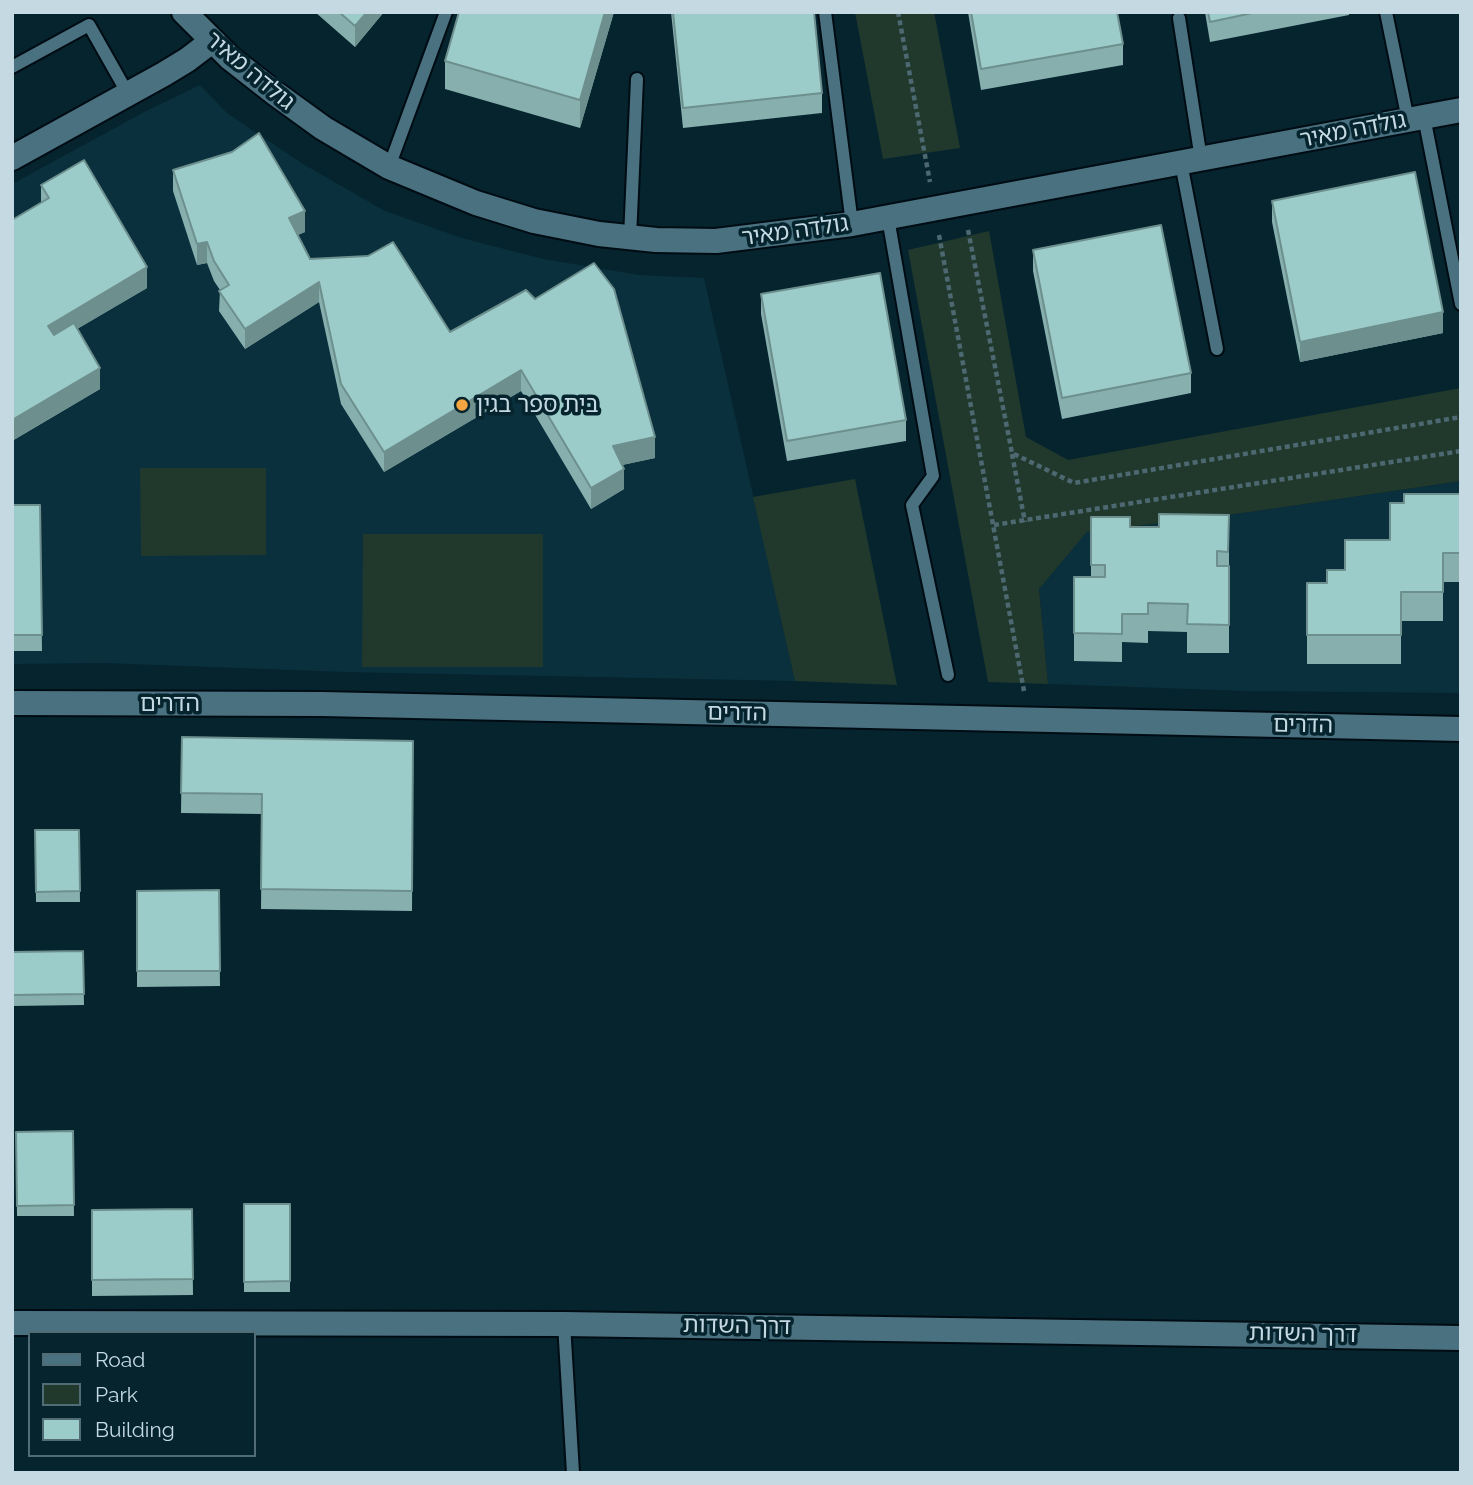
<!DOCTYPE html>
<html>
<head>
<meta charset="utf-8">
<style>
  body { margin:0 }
  #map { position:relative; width:1473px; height:1485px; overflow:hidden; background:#05242e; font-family:Raleway,sans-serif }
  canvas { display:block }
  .frame { position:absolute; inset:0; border:14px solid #c5d9e2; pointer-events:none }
  .legend { position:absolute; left:28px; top:1331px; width:228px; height:126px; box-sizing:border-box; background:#05242e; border:2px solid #526c76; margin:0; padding:9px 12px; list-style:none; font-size:21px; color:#c5d9e2 }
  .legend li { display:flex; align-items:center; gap:14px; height:35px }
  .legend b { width:35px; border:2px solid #526c76 }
</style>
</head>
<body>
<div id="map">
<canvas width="1473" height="1485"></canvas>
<div class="frame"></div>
<ul class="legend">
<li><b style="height:9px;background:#4a7180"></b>Road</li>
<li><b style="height:19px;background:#21392d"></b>Park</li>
<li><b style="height:19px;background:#9cccca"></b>Building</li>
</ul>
</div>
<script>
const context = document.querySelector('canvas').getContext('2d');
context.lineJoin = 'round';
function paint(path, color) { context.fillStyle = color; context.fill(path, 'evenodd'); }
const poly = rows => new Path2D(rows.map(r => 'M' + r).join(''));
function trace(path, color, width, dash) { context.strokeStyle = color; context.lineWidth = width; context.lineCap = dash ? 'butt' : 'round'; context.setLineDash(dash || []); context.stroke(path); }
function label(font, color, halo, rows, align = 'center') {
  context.font = font + ' Raleway,"Noto Sans Hebrew",sans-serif'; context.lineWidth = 7; context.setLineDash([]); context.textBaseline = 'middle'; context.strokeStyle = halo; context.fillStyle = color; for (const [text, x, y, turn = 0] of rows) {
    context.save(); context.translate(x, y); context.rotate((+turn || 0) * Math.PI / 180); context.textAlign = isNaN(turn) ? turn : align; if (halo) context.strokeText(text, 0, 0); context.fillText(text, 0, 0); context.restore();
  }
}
const built = poly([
  [200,85,227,113,303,164,385,211,462,238,543,259,639,275,704,278,795,681,345,672,104,663,12,664,12,184,148,110],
  [1461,481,1461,693,1247,691,1048,684,1039,589,1087,532,1250,512]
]);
const green = poly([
  [855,12,934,12,960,148,883,159],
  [989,231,1026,437,1068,460,1461,388,1461,481,1250,512,1087,532,1039,589,1048,684,988,682,908,250],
  [140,468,266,468,266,555,141,556],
  [855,479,897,685,795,681,753,497],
  [363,534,543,534,543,667,362,667]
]);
const path = poly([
  [898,12,930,182],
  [968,230,1012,453,1074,483,1461,417],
  [939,235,1024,691],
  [1012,454,1025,522],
  [994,525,1461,451]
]);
const service = poly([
  [825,12,852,224],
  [1386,12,1408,120],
  [1179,18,1201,159],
  [12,67,89,25,128,94],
  [1424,117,1461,304],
  [1181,163,1217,349],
  [389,167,446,12],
  [888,218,933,476,912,505,948,675],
  [630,238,637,79],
  [564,1324,573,1473]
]);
const minor = poly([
  [184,12,230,58,276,94,323,128,389,167,476,203,534,221,599,234,656,240,716,241,852,224,1461,110],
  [12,158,164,74,187,60,212,41],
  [12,703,322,704,1461,729],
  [12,1323,564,1324,1461,1338]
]);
const wall = poly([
  [315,12,384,12,355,47],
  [614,12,580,128,445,89,445,61],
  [671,12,814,12,822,93,822,113,683,128],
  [968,12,1117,12,1123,44,1123,65,981,90],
  [1205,12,1349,12,1349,15,1210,42],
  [173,170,305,232,297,235,310,259,450,332,526,290,655,458,622,465,624,489,591,509,521,391,384,472,341,404,319,302,245,349,219,311,220,290,214,281,207,263,197,265,173,191],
  [41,185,147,288,77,329,100,389,12,441,41,203],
  [1272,201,1443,333,1300,362,1272,222],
  [1033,250,1191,373,1191,393,1062,419,1033,271],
  [761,294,906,420,906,441,787,461,761,314],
  [1461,494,1461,582,1443,582,1443,621,1401,621,1401,664,1307,664,1307,583,1327,583,1390,540,1404,503],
  [12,505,40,505,42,651,12,651],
  [1229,515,1229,653,1187,653,1187,632,1148,631,1148,643,1122,642,1122,662,1074,661,1074,577,1091,577,1091,517,1130,527,1159,527],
  [182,737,413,741,412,911,261,909,262,814,181,813],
  [35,830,79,830,80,902,36,902],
  [219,890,220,986,137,987,137,891],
  [83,951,84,1005,12,1006,12,952],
  [73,1131,74,1216,17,1216,16,1132],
  [244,1204,290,1204,290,1292,244,1292],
  [192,1209,193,1295,92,1296,92,1210]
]);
const shadedWall = poly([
  [367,12,384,12,355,47,355,26],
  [605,12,614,12,580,128,580,100],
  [305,211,305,232,289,239,289,218],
  [207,242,207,263,197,265,197,244],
  [147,267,147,288,48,346,48,326],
  [319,282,319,302,245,349,245,329],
  [1443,312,1443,333,1300,362,1300,342],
  [100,368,100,389,12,441,12,420],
  [521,370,521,391,384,472,384,452],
  [655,437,655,458,613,467,613,446],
  [624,469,624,489,591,509,591,488]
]);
const building = poly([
  [339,12,367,12,355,26,339,12],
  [459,12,605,12,580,100,445,61,459,12],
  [673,12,814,12,822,93,683,108,673,12],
  [971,12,1117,12,1123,44,981,69,971,12],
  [1208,12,1257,12,1210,22,1208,12],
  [259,133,305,211,289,218,310,259,368,256,393,242,450,332,526,290,535,299,594,263,614,289,655,437,613,446,624,469,591,488,521,370,384,452,341,384,319,282,245,329,219,291,229,285,214,261,207,242,197,244,173,170,232,152,259,133],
  [84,160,147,267,48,326,54,335,74,323,100,368,12,420,12,220,49,198,41,185,84,160],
  [1415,172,1443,312,1300,342,1272,201,1415,172],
  [1161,225,1191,373,1062,398,1033,250,1161,225],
  [880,273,906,420,787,441,761,294,880,273],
  [1404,494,1461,494,1461,553,1443,553,1443,592,1401,592,1401,635,1307,635,1307,583,1327,583,1327,570,1345,570,1345,540,1390,540,1390,503,1404,503,1404,494],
  [12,505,40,505,42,635,12,635,12,505],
  [1159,514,1229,515,1228,552,1217,551,1217,566,1229,566,1229,625,1187,624,1188,604,1148,603,1148,614,1122,614,1122,634,1074,633,1074,577,1105,577,1105,565,1091,565,1091,517,1130,517,1130,527,1159,527,1159,514],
  [182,737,413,741,412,891,261,889,262,794,181,793,182,737],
  [35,830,79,830,80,891,36,892,35,830],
  [219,890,220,971,137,971,137,891,219,890],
  [83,951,84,994,12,995,12,952,83,951],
  [73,1131,74,1205,17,1206,16,1132,73,1131],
  [244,1204,290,1204,290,1281,244,1282,244,1204],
  [192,1209,193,1279,92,1280,92,1210,192,1209]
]);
const markers = [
  [462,405,7,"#f2a541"]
];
const streetNames = [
  ["גולדה מאיר",250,71,40],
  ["גולדה מאיר",1353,130,-11],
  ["גולדה מאיר",795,231,-8],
  ["הדרים",170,704],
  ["הדרים",737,713,1],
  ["הדרים",1303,725,1],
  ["דרך השדות",737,1326,1],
  ["דרך השדות",1303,1334,1]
];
const poiNames = [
  ["בית ספר בגין",476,405]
];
paint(built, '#0a303d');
paint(green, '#21392d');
trace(service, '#000c13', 16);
trace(minor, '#000c13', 28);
trace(path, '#4d6871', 4.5, [5, 3.5]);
trace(service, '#4a7180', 12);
trace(minor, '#4a7180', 24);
paint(wall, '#86afae');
paint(shadedWall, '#6d8f8d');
paint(building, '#9cccca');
trace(building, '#6d8f8d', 2);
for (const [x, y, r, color] of markers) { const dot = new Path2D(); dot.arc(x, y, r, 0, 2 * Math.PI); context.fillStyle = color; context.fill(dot); trace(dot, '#05242e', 2.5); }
label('23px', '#c5d9e2', '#05242e', streetNames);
label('23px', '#c5d9e2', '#05242e', poiNames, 'left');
</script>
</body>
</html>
